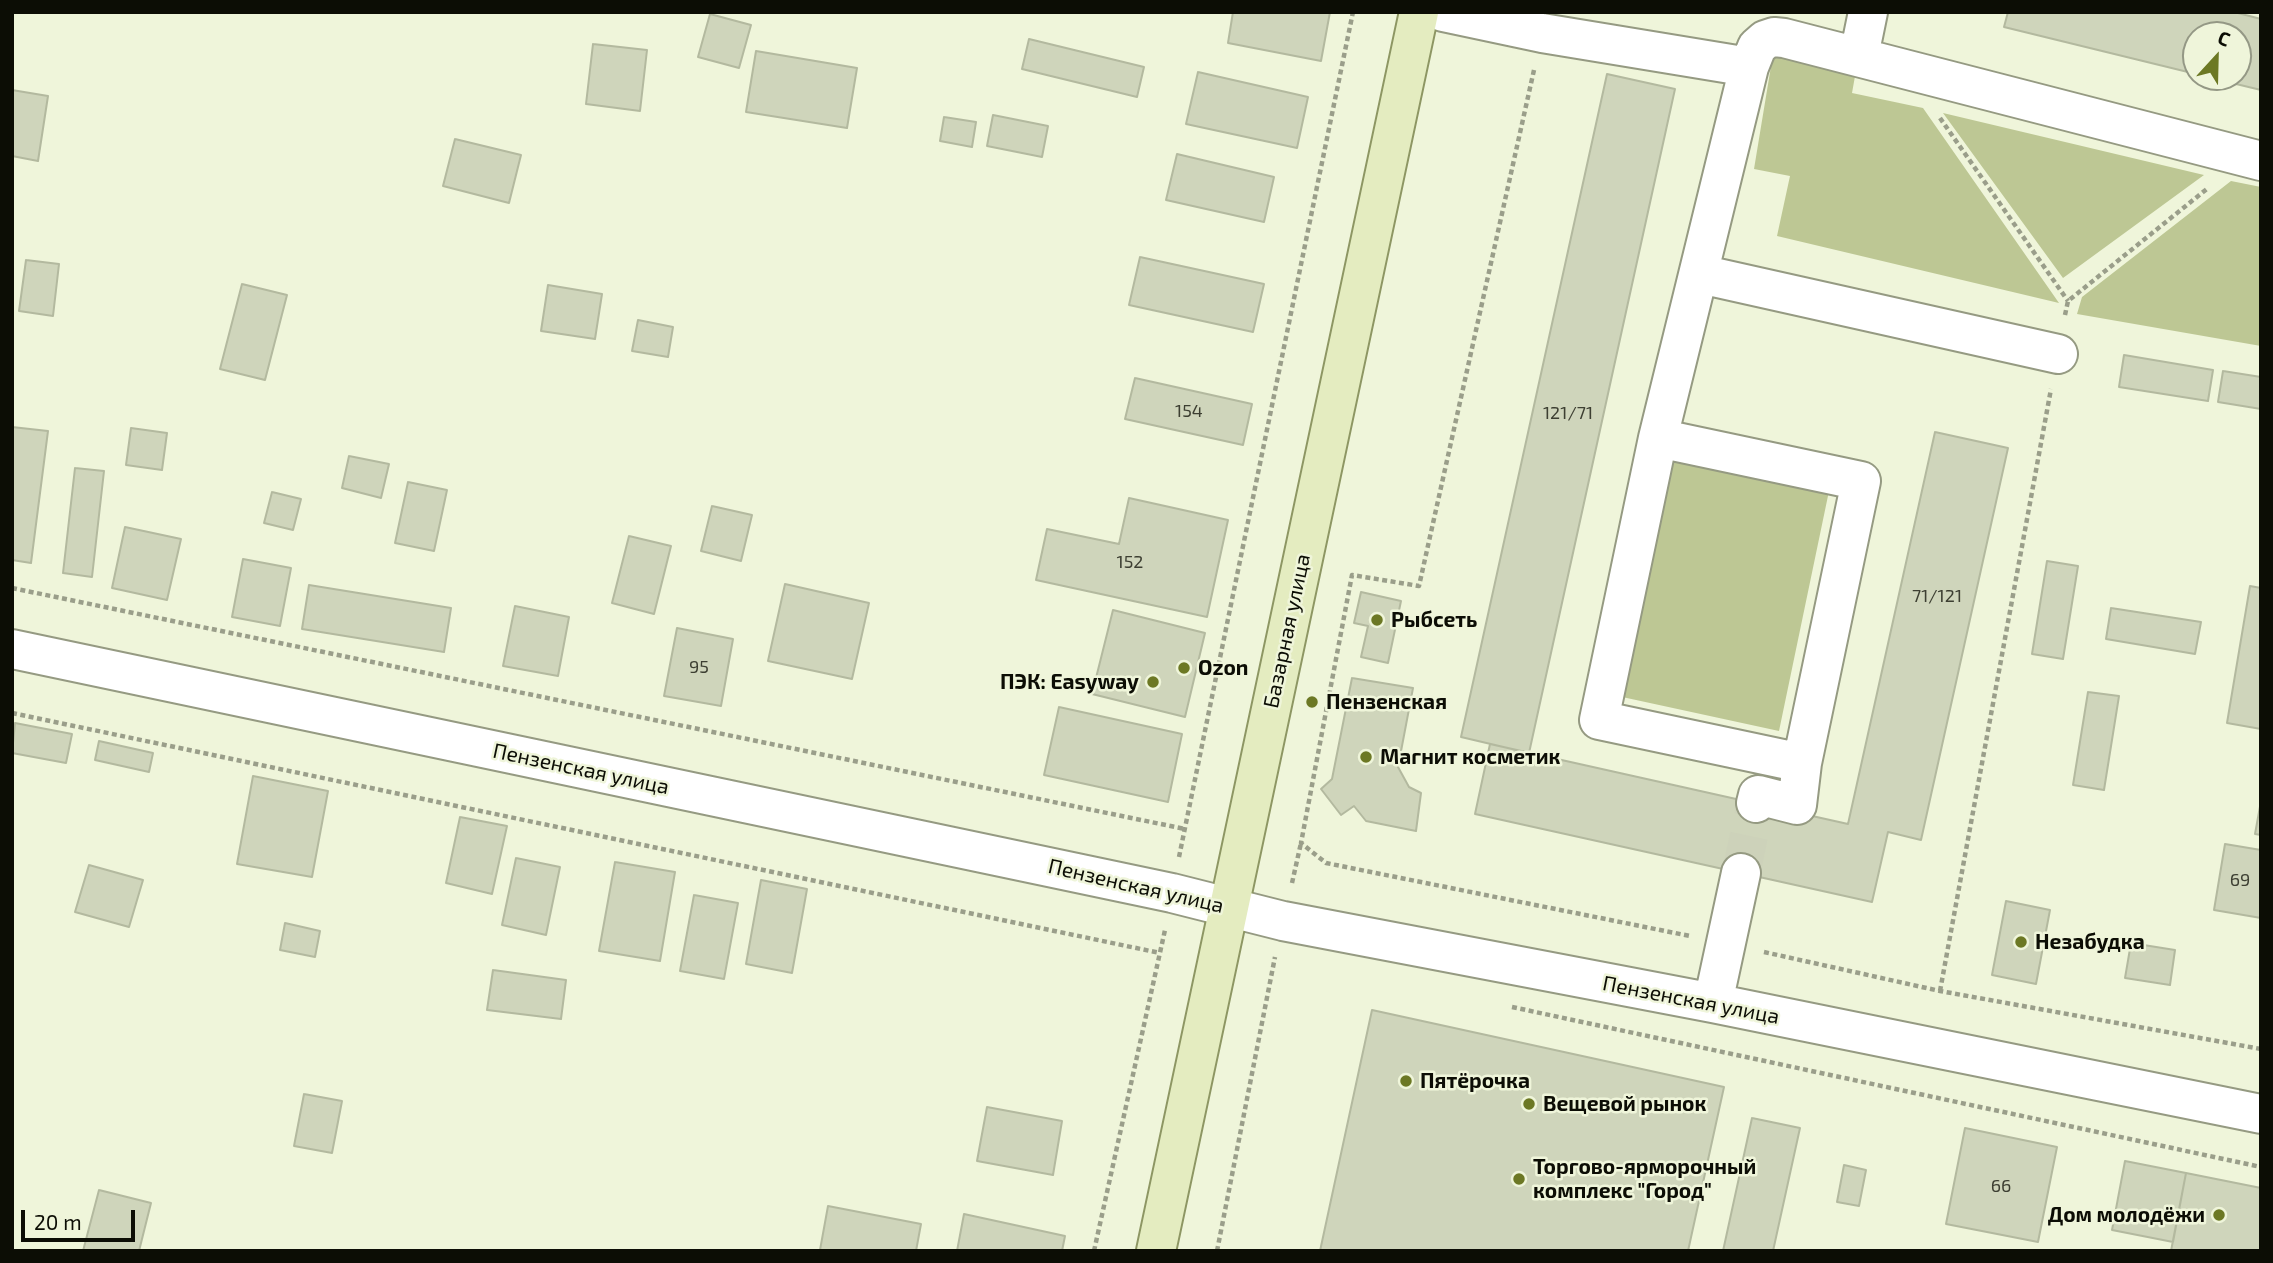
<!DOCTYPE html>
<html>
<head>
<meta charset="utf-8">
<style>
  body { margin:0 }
  #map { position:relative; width:2273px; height:1263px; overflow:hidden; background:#eff5da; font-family:"Exo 2",sans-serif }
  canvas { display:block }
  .frame { position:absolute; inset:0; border:14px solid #0c0d05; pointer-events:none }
  .north { position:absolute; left:2182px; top:21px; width:70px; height:70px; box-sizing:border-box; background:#eff5da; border:2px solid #949885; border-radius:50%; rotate:22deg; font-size:19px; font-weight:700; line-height:28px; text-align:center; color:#0c0d05 }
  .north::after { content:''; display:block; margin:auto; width:24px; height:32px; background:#6c7824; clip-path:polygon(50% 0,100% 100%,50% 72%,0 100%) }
  .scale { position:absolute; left:21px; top:1210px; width:114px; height:32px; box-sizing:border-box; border:4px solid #0c0d05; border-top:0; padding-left:9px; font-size:21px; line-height:24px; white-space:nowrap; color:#0c0d05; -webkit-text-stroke:5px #eff5da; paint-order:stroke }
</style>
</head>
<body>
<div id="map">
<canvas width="2273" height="1263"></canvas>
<div class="frame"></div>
<div class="north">С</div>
<div class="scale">20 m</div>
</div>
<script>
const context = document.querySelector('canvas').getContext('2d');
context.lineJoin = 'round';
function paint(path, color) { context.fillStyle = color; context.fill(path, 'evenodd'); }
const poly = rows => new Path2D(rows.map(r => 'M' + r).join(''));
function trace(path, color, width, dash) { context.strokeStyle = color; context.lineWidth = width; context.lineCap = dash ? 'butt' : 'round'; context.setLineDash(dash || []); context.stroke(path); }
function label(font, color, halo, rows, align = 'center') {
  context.font = font + ' "Exo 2",sans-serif'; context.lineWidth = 5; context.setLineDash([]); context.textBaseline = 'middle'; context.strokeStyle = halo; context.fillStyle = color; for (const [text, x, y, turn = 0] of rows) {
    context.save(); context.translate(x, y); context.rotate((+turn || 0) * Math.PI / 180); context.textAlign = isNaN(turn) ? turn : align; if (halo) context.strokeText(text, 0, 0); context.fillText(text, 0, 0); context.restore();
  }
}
const green = poly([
  [1774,48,1857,65,1852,93,1923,108,2059,303,1777,236,1790,176,1754,169],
  [1943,113,2204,175,2063,278],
  [2231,181,2261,187,2261,346,2077,314,2082,297],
  [1663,455,1829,491,1779,731,1613,695]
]);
const building = poly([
  [1233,12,1330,12,1321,61,1228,43,1233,12],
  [2008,12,2234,12,2261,19,2261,90,2207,77,2238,77,2238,35,2196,35,2196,74,2004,27,2008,12],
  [710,14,751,25,739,68,698,57,710,14],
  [1029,39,1144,67,1137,97,1022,69,1029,39],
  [593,44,647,50,640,111,586,104,593,44],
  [756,51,857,68,847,128,746,112,756,51],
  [1198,72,1308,97,1297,148,1186,124,1198,72],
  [1607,74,1675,89,1529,753,1461,737,1607,74],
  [12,90,48,96,38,161,12,156,12,90],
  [993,115,1048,126,1042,157,987,146,993,115],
  [944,117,976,122,972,147,940,141,944,117],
  [455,139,521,155,509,203,443,186,455,139],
  [1177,154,1274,177,1264,222,1166,200,1177,154],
  [1140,257,1264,284,1253,332,1129,305,1140,257],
  [26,260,59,264,53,316,19,311,26,260],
  [242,284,287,295,265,380,220,369,242,284],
  [548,285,602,294,595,339,541,331,548,285],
  [638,320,673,327,668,357,632,351,638,320],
  [2124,355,2213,370,2208,401,2119,387,2124,355],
  [2223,371,2261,377,2261,409,2218,402,2223,371],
  [1135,378,1252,404,1243,445,1125,419,1135,378],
  [12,427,48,431,31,563,12,560,12,427],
  [131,428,167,433,162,470,126,465,131,428],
  [1935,432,2008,448,1921,840,1888,832,1872,902,1475,814,1490,744,1848,824,1935,432],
  [349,456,389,464,381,498,342,488,349,456],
  [75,468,104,471,92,577,63,573,75,468],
  [408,482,447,490,434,551,395,543,408,482],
  [272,492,301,499,293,530,264,523,272,492],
  [1129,498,1228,520,1207,617,1036,580,1047,529,1119,544,1129,498],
  [712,506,752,515,741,561,701,551,712,506],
  [125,527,181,539,167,600,112,588,125,527],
  [629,536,671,546,654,614,612,603,629,536],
  [243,559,291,568,280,626,232,617,243,559],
  [2047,561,2078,566,2063,659,2032,654,2047,561],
  [785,584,869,603,852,679,768,661,785,584],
  [309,585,451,608,444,652,302,629,309,585],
  [2250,586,2261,588,2261,729,2227,723,2250,586],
  [1361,592,1401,601,1388,663,1361,657,1368,626,1354,623,1361,592],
  [515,606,569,617,558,676,503,666,515,606],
  [2111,608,2201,622,2195,654,2106,639,2111,608],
  [1113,610,1205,633,1185,717,1092,694,1113,610],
  [677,628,733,639,721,706,664,696,677,628],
  [1352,678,1413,688,1398,767,1409,787,1421,793,1416,831,1366,821,1354,806,1341,815,1321,789,1332,779,1352,678],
  [2088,692,2119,696,2104,790,2073,785,2088,692],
  [1059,707,1182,734,1168,802,1044,775,1059,707],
  [15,723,72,734,66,763,12,753,15,723],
  [99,741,153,753,149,772,95,760,99,741],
  [253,776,328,791,312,877,237,864,253,776],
  [2261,801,2261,835,2255,834,2261,801],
  [460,817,507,826,492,894,446,883,460,817],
  [2225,844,2261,850,2261,918,2214,910,2225,844],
  [516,858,560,867,546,935,502,925,516,858],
  [615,862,675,872,660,961,599,951,615,862],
  [89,865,143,880,129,927,75,912,89,865],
  [761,880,807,889,792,973,746,964,761,880],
  [694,895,738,903,724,979,680,971,694,895],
  [2006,901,2050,910,2036,984,1992,975,2006,901],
  [285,923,320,931,315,957,280,950,285,923],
  [2131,943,2175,950,2170,985,2125,978,2131,943],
  [493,970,566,980,561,1019,487,1010,493,970],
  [1372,1010,1724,1087,1688,1251,1320,1251,1372,1010],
  [304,1094,342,1101,332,1153,294,1146,304,1094],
  [987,1107,1062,1121,1053,1175,977,1161,987,1107],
  [1752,1118,1800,1128,1773,1251,1723,1251,1752,1118],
  [1965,1128,2057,1147,2038,1242,1946,1224,1965,1128],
  [2125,1161,2186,1173,2173,1242,2112,1230,2125,1161],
  [1844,1165,1866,1170,1859,1206,1837,1202,1844,1165],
  [2186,1173,2261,1188,2261,1251,2171,1251,2186,1173],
  [99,1190,151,1203,139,1251,83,1251,99,1190],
  [828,1206,921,1224,916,1251,820,1250,828,1206],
  [964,1214,1065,1236,1062,1251,957,1251,964,1214]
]);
const minorTunnel = poly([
  [1741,873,1756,803]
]);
const path = poly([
  [1534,70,1419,586,1352,575,1301,843,1326,863,1690,936],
  [1940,118,2068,301],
  [2065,315,2068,301,2208,188],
  [12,588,1185,829],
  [12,713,1160,953],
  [1179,857,1353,12],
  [1292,883,1301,843],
  [1764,952,1940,991,2261,1049],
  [1940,991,2051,389],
  [1512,1007,2261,1167],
  [1094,1251,1165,930],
  [1217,1251,1275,957]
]);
const minor = poly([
  [1443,12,1542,33,1749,67],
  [1859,56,1868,12],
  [1700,274,2058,354],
  [1658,438,1861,481,1802,763,1797,805,1758,795,1756,803],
  [12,649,1172,893,1283,921,1713,1003,2261,1114],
  [1802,763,1599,720,1658,438,1749,67,1757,47,1765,40,1774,37,1784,38,2261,161],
  [1713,1003,1741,873]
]);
const major = poly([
  [1156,1251,1419,12]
]);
const markers = [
  [1377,620,7,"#6c7824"],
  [1184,668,7,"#6c7824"],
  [1153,682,7,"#6c7824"],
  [1312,702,7,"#6c7824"],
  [1366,757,7,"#6c7824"],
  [2021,942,7,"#6c7824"],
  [1406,1081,7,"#6c7824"],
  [1529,1104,7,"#6c7824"],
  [1519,1179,7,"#6c7824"],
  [2219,1215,7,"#6c7824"]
];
const numberNames = [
  ["154",1189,411],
  ["121/71",1568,413],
  ["152",1130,562],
  ["71/121",1937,596],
  ["95",699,667],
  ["69",2240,880],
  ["66",2001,1186]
];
const poiNames = [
  ["Рыбсеть",1391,620],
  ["Ozon",1198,668],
  ["ПЭК: Easyway",1139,682,"right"],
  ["Пензенская",1326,702],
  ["Магнит косметик",1380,757],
  ["Незабудка",2035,942],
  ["Пятёрочка",1420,1081],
  ["Вещевой рынок",1543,1104],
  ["Торгово-ярморочный",1533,1167],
  ["комплекс \"Город\"",1533,1191],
  ["Дом молодёжи",2205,1215,"right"]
];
const streetNames = [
  ["Базарная улица",1287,631,-78],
  ["Пензенская улица",581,769,12],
  ["Пензенская улица",1136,886,13],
  ["Пензенская улица",1691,1000,11]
];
paint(green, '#bdc794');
paint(building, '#cfd5bb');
trace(building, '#b3b99f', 2);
trace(minorTunnel, '#cdd2ba', 38, [38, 19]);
trace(minor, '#959a82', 42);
trace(major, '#8d9663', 42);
trace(path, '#9a9e8a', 4.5, [5, 3.5]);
trace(minor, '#fff', 38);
trace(major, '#e4ecc0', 38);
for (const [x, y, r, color] of markers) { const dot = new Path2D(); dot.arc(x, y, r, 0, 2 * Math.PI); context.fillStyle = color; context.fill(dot); trace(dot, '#eff5da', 2.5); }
label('18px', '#3d3f32', null, numberNames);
label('bold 21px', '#0c0d05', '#eff5da', poiNames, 'left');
label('21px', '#0c0d05', '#eff5da', streetNames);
</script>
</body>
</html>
